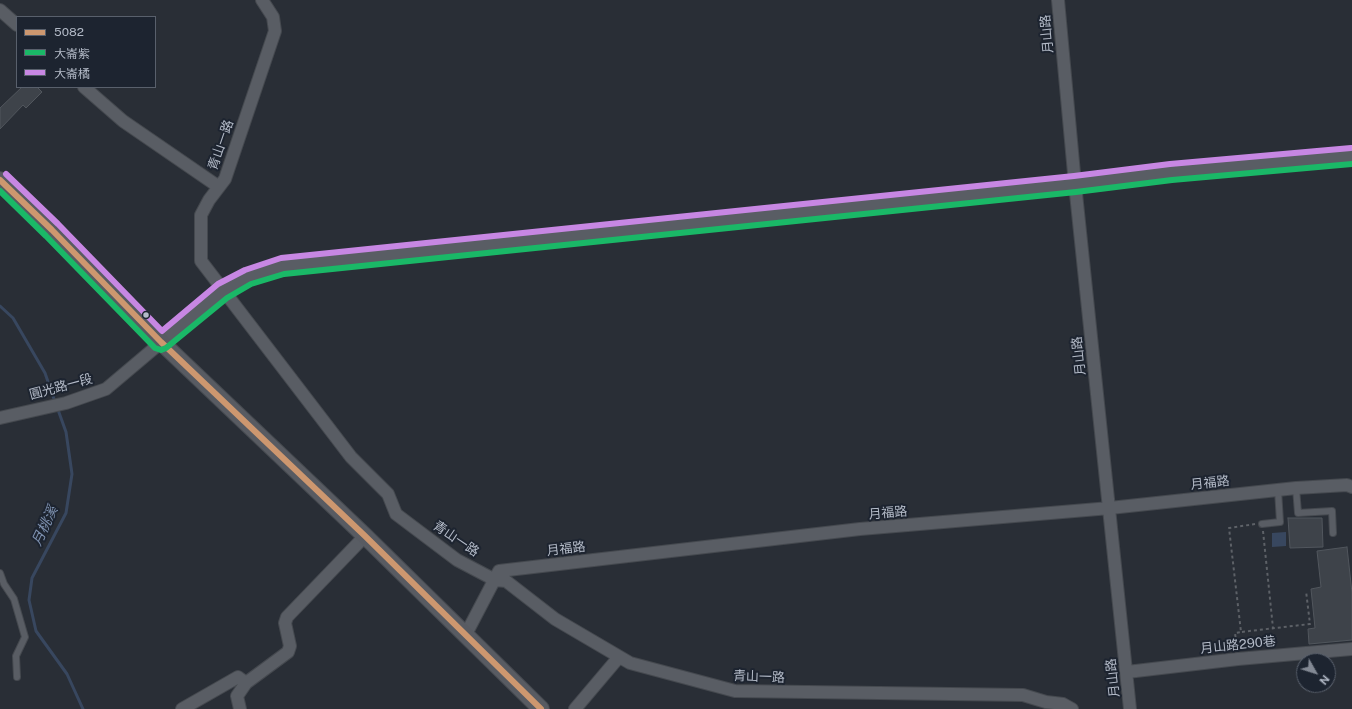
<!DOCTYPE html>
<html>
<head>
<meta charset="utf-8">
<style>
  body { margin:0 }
  #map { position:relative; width:1352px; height:709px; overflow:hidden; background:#292e36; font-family:"Public Sans","Noto Sans TC",sans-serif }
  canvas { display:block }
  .legend { position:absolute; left:16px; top:16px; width:140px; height:72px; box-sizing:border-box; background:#1d2430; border:1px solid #59606c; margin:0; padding:5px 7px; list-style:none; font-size:12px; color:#b3bac7 }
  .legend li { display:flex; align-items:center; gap:8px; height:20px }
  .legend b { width:20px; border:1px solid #59606c }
  .north { position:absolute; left:1296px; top:653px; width:40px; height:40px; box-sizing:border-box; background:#1d2430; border:1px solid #59606c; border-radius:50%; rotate:129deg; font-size:11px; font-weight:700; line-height:16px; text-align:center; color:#b3bac7 }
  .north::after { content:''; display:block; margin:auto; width:14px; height:18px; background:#838994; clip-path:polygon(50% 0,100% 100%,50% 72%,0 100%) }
</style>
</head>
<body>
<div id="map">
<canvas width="1352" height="709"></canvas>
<ul class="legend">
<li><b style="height:5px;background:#cd976f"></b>5082</li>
<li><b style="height:5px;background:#1ab867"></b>大崙紫</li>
<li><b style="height:5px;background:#c787e3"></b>大崙橘</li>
</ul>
<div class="north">N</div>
</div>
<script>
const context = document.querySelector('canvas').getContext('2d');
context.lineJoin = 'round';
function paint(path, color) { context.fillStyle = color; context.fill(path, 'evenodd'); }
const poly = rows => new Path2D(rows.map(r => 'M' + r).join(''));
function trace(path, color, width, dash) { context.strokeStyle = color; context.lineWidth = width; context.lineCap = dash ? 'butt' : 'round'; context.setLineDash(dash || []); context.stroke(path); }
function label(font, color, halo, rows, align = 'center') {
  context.font = font + ' "Public Sans","Noto Sans TC",sans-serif'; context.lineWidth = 4; context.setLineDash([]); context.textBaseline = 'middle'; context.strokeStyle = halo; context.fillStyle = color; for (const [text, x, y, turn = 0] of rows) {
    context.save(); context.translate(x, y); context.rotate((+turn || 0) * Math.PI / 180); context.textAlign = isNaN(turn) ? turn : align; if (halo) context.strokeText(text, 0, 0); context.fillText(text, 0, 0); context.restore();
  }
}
const water = poly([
  [1286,532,1286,546,1272,547,1272,533]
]);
const stream = poly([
  [0,306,13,318,45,373,55,402],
  [57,407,66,432,72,474,66,513,32,578,29,600,36,631,67,674,83,709]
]);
const building = poly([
  [22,87,37,87,42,92,26,108,23,105,0,129,0,108,22,87],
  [1288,518,1322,518,1323,547,1290,548,1288,518],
  [1347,547,1352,593,1352,640,1309,644,1308,629,1315,628,1311,589,1321,587,1317,551,1347,547]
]);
const path = poly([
  [1255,524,1229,528,1241,632,1310,624,1306,591],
  [1263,531,1273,628],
  [1237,649,1235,633,1241,632]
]);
const lane = poly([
  [1296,488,1298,513,1332,511,1333,533],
  [1262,524,1280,522,1278,490],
  [0,573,4,584,14,599,25,637,16,656,17,677]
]);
const street = poly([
  [262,0,273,17,275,31,225,179,209,200,201,215,201,261,351,457,388,494,396,514,457,560,495,580,506,581,555,619,630,663,735,691,1023,695,1046,702,1063,704,1072,709],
  [1058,0,1075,184,1130,709],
  [0,10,17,25],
  [84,87,123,121,219,187],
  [0,418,66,403,106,389,222,291,248,277,282,266,1075,184,1171,172,1352,156],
  [465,636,499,571,860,529,1110,508,1296,488,1347,485,1352,487],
  [1127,672,1238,659,1352,649],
  [182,709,238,677,246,683,288,652,290,646,285,623,287,617,365,536],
  [240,709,237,696,246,683],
  [575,709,619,657]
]);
const secondary = poly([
  [0,180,52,230,161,342,365,536,541,709]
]);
const bus1 = poly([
  [0,180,52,230,161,342,365,536,541,709]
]);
const bus2 = poly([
  [0,191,46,236,155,348,161,350,166,348,227,298,251,284,284,274,1076,192,1172,180,1352,164]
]);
const bus3 = poly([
  [6,174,58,224,162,331,218,284,245,270,281,258,1074,176,1170,164,1351,148]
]);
const markers = [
  [146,315,3.5,"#b3bac7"]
];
const streetNames = [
  ["月山路",1047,34,-95],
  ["青山一路",221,145,-71],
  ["月山路",1079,356,-96],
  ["圓光路一段",61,387,-15],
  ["月福路",1210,483,-6],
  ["月福路",888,513,-5],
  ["青山一路",456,539,34],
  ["月福路",566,549,-7],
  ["月山路290巷",1238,645,-6],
  ["青山一路",759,677,2],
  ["月山路",1113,678,-96]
];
const waterNames = [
  ["月桃溪",45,526,-65]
];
paint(water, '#38475f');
trace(stream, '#38475f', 3);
paint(building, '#3e434a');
trace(building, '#51565d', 1);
trace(lane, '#45494f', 8);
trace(street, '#45494f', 14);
trace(secondary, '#45494f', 18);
trace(path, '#5d6167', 2, [3, 3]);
trace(lane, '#595d64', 6);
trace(street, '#595d64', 12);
trace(secondary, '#585b62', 16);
trace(bus1, '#cd976f', 6);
trace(bus2, '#1ab867', 6);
trace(bus3, '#c787e3', 6);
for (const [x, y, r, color] of markers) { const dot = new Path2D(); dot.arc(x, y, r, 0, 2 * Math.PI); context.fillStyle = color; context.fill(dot); trace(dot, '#1d2430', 1.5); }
label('13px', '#b3bac7', '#1d2430', streetNames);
label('italic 14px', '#7c8fad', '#1d2430', waterNames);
</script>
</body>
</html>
